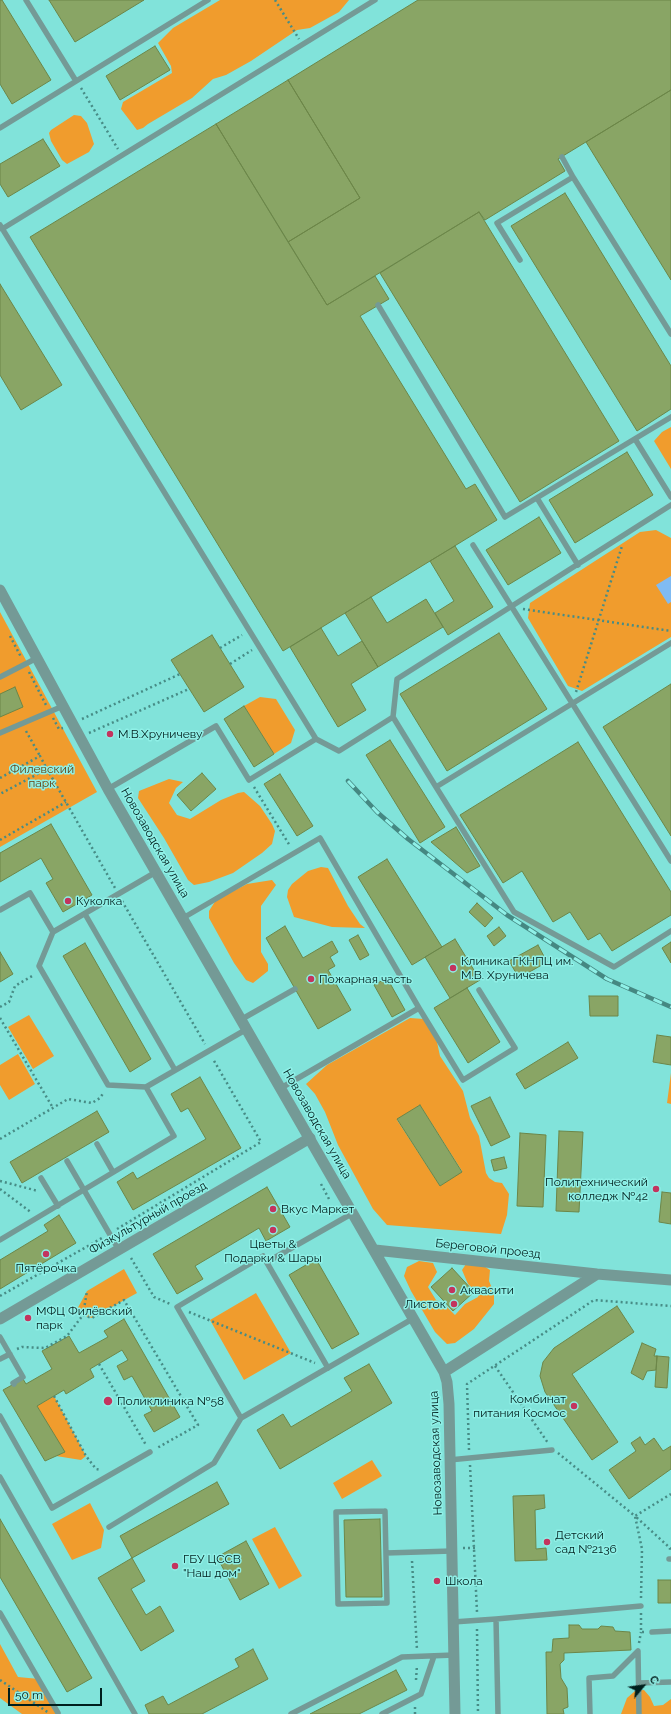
<!DOCTYPE html>
<html>
<head>
<meta charset="utf-8">
<style>
  body { margin:0 }
  #map { position:relative; width:671px; height:1714px; overflow:hidden; background:#81e3da; font-family:Raleway,sans-serif }
  canvas { display:block }
  .north { position:absolute; left:623px; top:1666px; width:40px; height:40px; -webkit-text-stroke:3px #8ff0e7; paint-order:stroke; rotate:61deg; font-size:11px; font-weight:700; line-height:16px; text-align:center; color:#001f1d }
  .north::after { content:''; display:block; margin:auto; width:14px; height:18px; background:#001f1d; clip-path:polygon(50% 0,100% 100%,50% 72%,0 100%) }
  .scale { position:absolute; left:8px; top:1688px; width:94px; height:18px; box-sizing:border-box; border:2px solid #001f1d; border-top:0; padding-left:5px; font-size:12px; line-height:14px; white-space:nowrap; color:#001f1d; -webkit-text-stroke:3px #8ff0e7; paint-order:stroke }
</style>
</head>
<body>
<div id="map">
<canvas width="671" height="1714"></canvas>
<div class="north">С</div>
<div class="scale">50 m</div>
</div>
<script>
const context = document.querySelector('canvas').getContext('2d');
context.lineJoin = 'round';
function paint(path, color) { context.fillStyle = color; context.fill(path, 'evenodd'); }
const poly = rows => new Path2D(rows.map(r => 'M' + r).join(''));
function trace(path, color, width, dash) { context.strokeStyle = color; context.lineWidth = width; context.lineCap = dash ? 'butt' : 'round'; context.setLineDash(dash || []); context.stroke(path); }
function label(font, color, halo, rows, align = 'center') {
  context.font = font + ' Raleway,sans-serif'; context.lineWidth = 3; context.setLineDash([]); context.textBaseline = 'middle'; context.strokeStyle = halo; context.fillStyle = color; for (const [text, x, y, turn = 0] of rows) {
    context.save(); context.translate(x, y); context.rotate((+turn || 0) * Math.PI / 180); context.textAlign = isNaN(turn) ? turn : align; if (halo) context.strokeText(text, 0, 0); context.fillText(text, 0, 0); context.restore();
  }
}
const green = poly([
  [220,0,349,0,339,12,310,28,297,30,251,61,226,75,213,79,192,98,148,124,143,128,137,130,121,109,123,102,172,73,171,66,158,43,173,28],
  [74,115,81,116,87,123,94,144,89,152,67,164,62,160,51,141,49,133,51,130],
  [671,427,671,469,654,441,662,432],
  [656,530,671,538,671,637,582,691,568,686,528,618,530,603,640,532],
  [0,612,97,792,0,847],
  [260,697,276,699,295,730,291,743,274,754,244,706],
  [169,779,183,782,176,788,169,803,177,815,190,819,221,800,238,793,244,792,260,806,272,824,275,831,272,844,262,853,233,873,209,882,194,885,188,880,164,838,138,798,139,791],
  [321,867,328,868,348,906,360,924,365,928,332,927,294,917,287,897,288,890,292,884,308,871],
  [272,880,276,885,261,906,261,952,268,964,268,971,253,983,246,980,234,963,209,918,209,911,216,900,247,884],
  [29,1015,54,1056,33,1069,8,1027],
  [410,1018,424,1019,437,1042,440,1056,463,1091,470,1118,479,1136,486,1173,489,1178,495,1182,502,1183,509,1194,507,1215,501,1234,387,1225,373,1209,338,1145,325,1112,315,1094,306,1084,327,1065],
  [420,1105,462,1171,440,1186,397,1120],
  [18,1054,35,1084,9,1100,0,1085,0,1065],
  [671,1073,671,1104,667,1103],
  [419,1261,433,1263,437,1272,428,1287,436,1300,443,1303,455,1315,465,1304,478,1297,479,1294,468,1284,462,1270,466,1264,479,1263,490,1270,489,1281,494,1293,494,1304,474,1329,455,1343,447,1344,435,1332,411,1291,404,1276,407,1267],
  [124,1269,137,1293,92,1318,75,1313,87,1291],
  [256,1293,291,1353,244,1380,210,1320],
  [54,1396,86,1456,81,1460,56,1456,64,1452,37,1406],
  [372,1460,382,1476,342,1499,333,1483],
  [90,1503,104,1530,101,1548,72,1560,52,1524],
  [275,1527,302,1576,279,1589,252,1539],
  [0,1644,18,1677,39,1679,58,1714,22,1714,0,1698],
  [644,1690,650,1697,654,1706,663,1705,671,1699,671,1714,621,1714,627,1698,635,1691]
]);
const water = poly([
  [671,576,671,602,668,604,656,585]
]);
const building = poly([
  [0,0,2,0,51,80,12,104,0,84,0,0],
  [49,0,144,0,75,42,49,0],
  [418,0,671,0,671,90,558,159,565,171,485,220,479,212,327,305,288,242,360,198,288,80,418,0],
  [155,46,170,70,120,100,106,76,155,46],
  [288,80,360,198,288,242,216,124,288,80],
  [671,90,671,280,586,142,671,90],
  [216,124,327,305,375,276,389,299,360,316,466,489,475,484,497,520,283,651,30,237,216,124],
  [43,139,60,166,8,197,0,184,0,164,43,139],
  [565,193,671,366,671,409,637,431,511,226,565,193],
  [479,212,619,441,520,502,380,273,479,212],
  [0,284,62,385,21,410,0,375,0,284],
  [627,452,653,495,575,543,549,500,627,452],
  [539,517,561,553,508,585,486,550,539,517],
  [455,546,493,607,448,635,435,613,454,601,430,561,455,546],
  [371,597,387,623,426,599,443,627,378,667,345,613,371,597],
  [321,628,338,656,362,641,378,667,351,684,366,710,338,727,290,647,321,628],
  [499,633,547,709,447,771,400,694,499,633],
  [212,635,244,687,204,712,171,660,212,635],
  [671,684,671,836,603,727,671,684],
  [15,687,23,707,0,717,0,694,15,687],
  [244,706,274,754,254,767,224,719,244,706],
  [390,740,445,827,420,843,366,755,390,740],
  [578,742,671,892,671,915,612,951,600,933,588,940,570,912,553,922,522,871,503,883,460,815,578,742],
  [202,773,216,789,191,811,177,795,202,773],
  [280,774,313,826,297,836,264,784,280,774],
  [51,824,92,895,63,912,46,883,53,879,41,858,0,882,0,853,51,824],
  [456,827,480,866,467,873,431,842,456,827],
  [387,859,442,947,412,965,358,877,387,859],
  [477,903,493,918,485,927,469,912,477,903],
  [285,926,303,958,332,941,338,952,330,957,335,966,328,970,351,1010,318,1029,266,938,285,926],
  [499,927,506,936,494,946,487,936,499,927],
  [358,935,369,955,360,960,349,940,358,935],
  [455,939,480,980,450,998,425,957,455,939],
  [671,942,671,963,662,948,671,942],
  [85,943,151,1059,130,1072,63,956,85,943],
  [538,945,547,962,519,978,509,961,538,945],
  [0,952,13,974,0,982,0,952],
  [387,978,405,1010,392,1017,374,985,387,978],
  [467,988,500,1042,468,1063,434,1008,467,988],
  [589,996,618,996,618,1016,590,1016,589,996],
  [657,1035,671,1037,671,1065,653,1062,657,1035],
  [568,1042,578,1058,525,1089,516,1074,568,1042],
  [200,1077,241,1148,133,1210,117,1182,133,1172,137,1179,206,1139,188,1108,181,1112,171,1094,200,1077],
  [490,1097,510,1137,491,1146,471,1106,490,1097],
  [420,1105,462,1172,440,1186,397,1119,420,1105],
  [97,1111,109,1132,22,1183,10,1162,97,1111],
  [559,1131,583,1132,579,1212,556,1211,559,1131],
  [520,1133,546,1135,543,1207,517,1206,520,1133],
  [504,1157,507,1168,494,1171,491,1160,504,1157],
  [267,1187,290,1227,266,1241,259,1228,195,1266,203,1279,177,1294,153,1254,267,1187],
  [662,1192,671,1193,671,1224,659,1222,662,1192],
  [59,1215,76,1243,0,1289,0,1260,48,1231,44,1225,59,1215],
  [316,1259,359,1334,332,1349,289,1275,316,1259],
  [452,1268,474,1292,453,1311,431,1287,452,1268],
  [617,1306,634,1332,572,1374,618,1442,592,1460,545,1392,540,1376,543,1362,554,1348,617,1306],
  [124,1319,180,1417,154,1432,144,1415,152,1411,132,1376,124,1380,117,1366,128,1360,122,1350,90,1369,94,1377,66,1394,64,1390,37,1406,65,1452,45,1461,3,1390,23,1379,26,1384,52,1369,42,1351,69,1336,79,1353,108,1337,104,1331,124,1319],
  [642,1343,656,1349,654,1356,657,1356,656,1370,647,1371,643,1380,631,1373,642,1343],
  [657,1356,669,1357,667,1388,655,1387,657,1356],
  [369,1364,392,1403,280,1469,257,1430,283,1414,291,1427,352,1391,344,1378,369,1364],
  [640,1437,645,1445,654,1438,663,1451,671,1446,671,1469,629,1499,609,1470,636,1451,631,1443,640,1437],
  [217,1482,229,1504,132,1558,120,1536,217,1482],
  [544,1495,545,1508,535,1510,536,1549,546,1548,547,1560,515,1561,513,1496,544,1495],
  [0,1519,92,1678,67,1692,0,1577,0,1519],
  [380,1519,382,1597,346,1597,344,1520,380,1519],
  [246,1541,269,1584,240,1600,217,1557,246,1541],
  [132,1558,145,1581,131,1589,146,1615,160,1606,174,1631,141,1651,98,1578,132,1558],
  [658,1580,671,1580,671,1603,658,1603,658,1580],
  [569,1625,579,1625,582,1629,598,1629,601,1626,613,1627,615,1631,630,1632,631,1650,564,1653,564,1660,560,1664,561,1678,567,1688,568,1707,563,1709,564,1714,547,1714,546,1652,552,1652,553,1639,569,1638,569,1625],
  [253,1649,268,1679,202,1714,149,1714,145,1705,163,1696,168,1705,239,1667,235,1659,253,1649],
  [396,1670,407,1690,359,1714,310,1714,396,1670]
]);
const path = poly([
  [275,0,299,39],
  [81,88,118,149],
  [523,609,671,631],
  [10,636,21,657],
  [220,648,242,635],
  [230,664,252,650],
  [29,672,46,705],
  [576,692,622,546],
  [53,718,59,729,63,728],
  [82,719,180,674],
  [26,731,40,756],
  [89,733,189,689],
  [47,769,115,888],
  [0,778,40,756,47,769,0,794],
  [254,787,290,846],
  [0,840,66,802],
  [122,901,205,1044],
  [0,1007,9,1002,15,986,34,975],
  [0,1018,53,1108],
  [0,1139,68,1099,92,1103,100,1098,104,1092],
  [0,1181,38,1191],
  [321,1184,329,1199],
  [0,1189,32,1213],
  [117,1229,261,1142,213,1059],
  [131,1258,154,1297,170,1304],
  [0,1296,102,1238],
  [189,1312,315,1363],
  [83,1315,92,1318,124,1300,198,1425,157,1448],
  [17,1349,22,1347,45,1348,67,1336,83,1315,87,1291],
  [99,1364,146,1445],
  [495,1366,548,1443],
  [54,1396,86,1456,96,1469,101,1470],
  [469,1450,467,1384,594,1300,671,1306],
  [558,1453,635,1516,671,1494],
  [470,1465,477,1612],
  [463,1548,475,1548],
  [412,1561,417,1650],
  [641,1598,642,1549,635,1516,670,1548,670,1551],
  [641,1613,641,1632,645,1632],
  [477,1629,478,1714],
  [639,1643,641,1632],
  [0,1680,49,1713],
  [416,1680,417,1665],
  [415,1707,415,1714]
]);
const service = poly([
  [26,0,76,81],
  [0,128,208,0],
  [562,157,573,177],
  [0,225,316,739,339,751,393,717,436,787,671,643],
  [2,229,375,0],
  [520,260,497,223,573,177,671,334],
  [378,305,505,517,671,417],
  [635,439,671,497],
  [537,498,578,565],
  [473,545,671,861],
  [0,677,37,658],
  [393,717,397,679,671,505],
  [0,733,63,706],
  [436,787,514,912,614,967,671,931],
  [108,789,216,726,249,780,316,739],
  [0,910,30,893,53,932,156,872],
  [85,914,175,1070],
  [183,918,320,838,419,1008,281,1088],
  [53,932,39,966,108,1085,146,1087],
  [419,1008,463,1080,515,1048,479,990],
  [242,1019,295,989],
  [97,1144,113,1172],
  [67,1161,119,1250],
  [41,1178,58,1206],
  [0,1240,174,1136,146,1087,247,1029],
  [267,1262,353,1213],
  [0,1337,23,1377,13,1383,14,1384],
  [0,1359,10,1354],
  [0,1416,52,1508,150,1452],
  [241,1418,177,1307,263,1256,328,1368],
  [449,1460,552,1450],
  [0,1477,135,1714],
  [385,1511,387,1603,338,1604,336,1512,385,1511],
  [109,1527,214,1463,241,1418,414,1318],
  [386,1553,452,1551],
  [669,1559,671,1559],
  [0,1613,58,1713],
  [496,1619,498,1714],
  [453,1622,496,1619,641,1606],
  [652,1632,671,1631],
  [639,1683,671,1682],
  [291,1714,402,1657,454,1655],
  [382,1714,421,1694,434,1656],
  [590,1714,589,1678,613,1676,638,1651,639,1714]
]);
const minor = poly([
  [0,1319,310,1138]
]);
const tertiary = poly([
  [0,590,108,789,444,1372,447,1382,449,1404,455,1714],
  [375,1250,597,1274,671,1280],
  [444,1372,597,1274]
]);
const rail = poly([
  [348,781,377,812,408,839,507,915,607,979,671,1007]
]);
const markers = [
  [110,734,4,"#c3345e"],
  [68,901,4,"#c3345e"],
  [453,968,4,"#c3345e"],
  [311,979,4,"#c3345e"],
  [656,1189,4,"#c3345e"],
  [273,1209,4,"#c3345e"],
  [273,1230,4,"#c3345e"],
  [46,1254,4,"#c3345e"],
  [452,1290,4,"#c3345e"],
  [454,1304,4,"#c3345e"],
  [28,1318,4,"#c3345e"],
  [108,1401,5,"#c3345e"],
  [574,1406,4,"#c3345e"],
  [547,1542,4,"#c3345e"],
  [175,1566,4,"#c3345e"],
  [437,1581,4,"#c3345e"]
];
const poiNames = [
  ["М.В.Хруничеву",118,734],
  ["Куколка",76,901],
  ["Клиника ГКНПЦ им.",461,961],
  ["М.В. Хруничева",461,975],
  ["Пожарная часть",319,979],
  ["Политехнический",648,1182,"right"],
  ["колледж №42",648,1196,"right"],
  ["Вкус Маркет",281,1209],
  ["Цветы &",273,1244,"center"],
  ["Подарки & Шары",273,1258,"center"],
  ["Пятёрочка",46,1268,"center"],
  ["Аквасити",460,1290],
  ["Листок",446,1304,"right"],
  ["МФЦ Филёвский",36,1311],
  ["парк",36,1325],
  ["Комбинат",566,1399,"right"],
  ["питания Космос",566,1413,"right"],
  ["Поликлиника №58",117,1401],
  ["Детский",555,1535],
  ["сад №2136",555,1549],
  ["ГБУ ЦССВ",183,1559],
  ["\"Наш дом\"",183,1573],
  ["Школа",445,1581]
];
const parkNames = [
  ["Филевский",42,769],
  ["парк",42,783]
];
const streetNames = [
  ["Новозаводская улица",155,843,60],
  ["Новозаводская улица",317,1124,60],
  ["Физкультурный проезд",148,1218,-30],
  ["Береговой проезд",488,1249,6],
  ["Новозаводская улица",436,1453,-92]
];
paint(green, '#f09c2d');
paint(water, '#80bbf2');
paint(building, '#89a565');
trace(building, '#6c8648', 1);
trace(path, '#478c86', 2.5, [2, 3]);
trace(service, '#749a96', 5.5);
trace(minor, '#749a96', 11);
trace(tertiary, '#749a96', 11);
trace(rail, '#458882', 4.5);
trace(rail, '#8ff0e7', 3, [9]);
for (const [x, y, r, color] of markers) { const dot = new Path2D(); dot.arc(x, y, r, 0, 2 * Math.PI); context.fillStyle = color; context.fill(dot); trace(dot, '#8ff0e7', 1.5); }
label('12px', '#001f1d', '#8ff0e7', poiNames, 'left');
label('12px', '#654011', '#8ff0e7', parkNames);
label('12px', '#001f1d', '#8ff0e7', streetNames);
</script>
</body>
</html>
